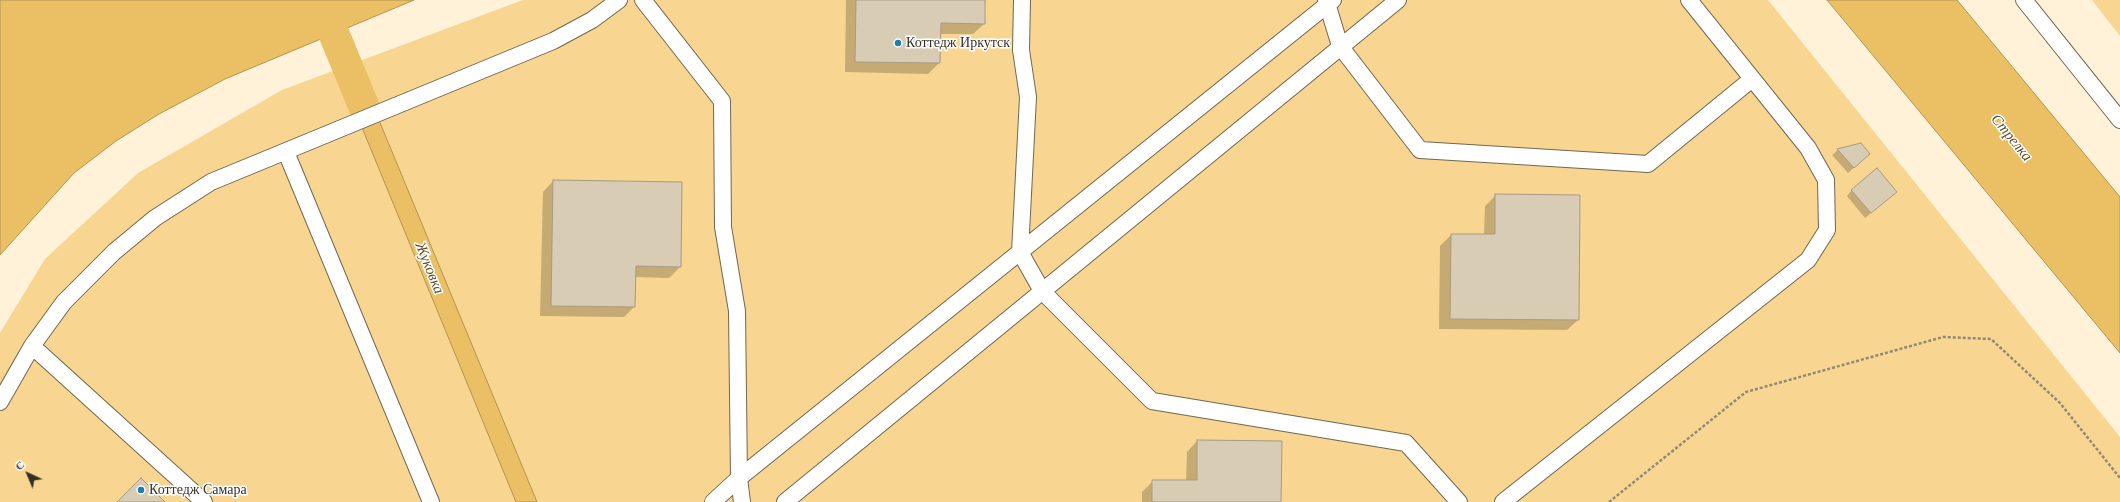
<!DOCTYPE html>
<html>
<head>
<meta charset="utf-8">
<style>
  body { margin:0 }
  #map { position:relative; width:2120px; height:502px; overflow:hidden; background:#fff2d9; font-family:"Times New Roman",serif }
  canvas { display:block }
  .north { position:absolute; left:8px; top:454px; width:40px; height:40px; -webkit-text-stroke:3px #fff; paint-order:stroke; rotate:316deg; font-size:11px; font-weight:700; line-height:16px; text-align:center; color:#353027 }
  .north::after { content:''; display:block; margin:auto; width:14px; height:18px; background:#353027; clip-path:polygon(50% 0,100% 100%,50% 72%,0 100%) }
</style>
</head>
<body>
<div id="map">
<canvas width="2120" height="502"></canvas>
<div class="north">С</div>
</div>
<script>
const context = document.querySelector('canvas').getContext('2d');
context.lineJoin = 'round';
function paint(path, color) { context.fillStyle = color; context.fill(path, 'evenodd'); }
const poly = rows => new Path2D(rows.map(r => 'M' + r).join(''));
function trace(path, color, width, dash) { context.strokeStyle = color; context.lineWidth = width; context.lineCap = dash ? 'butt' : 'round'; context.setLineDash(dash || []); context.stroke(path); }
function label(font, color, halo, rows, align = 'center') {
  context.font = font + ' "Times New Roman",serif'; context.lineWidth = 3; context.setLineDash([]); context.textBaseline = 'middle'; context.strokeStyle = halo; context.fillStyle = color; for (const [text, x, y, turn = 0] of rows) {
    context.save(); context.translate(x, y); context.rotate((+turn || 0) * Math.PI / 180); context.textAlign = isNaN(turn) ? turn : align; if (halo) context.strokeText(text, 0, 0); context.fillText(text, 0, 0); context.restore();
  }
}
const green = poly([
  [523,0,1768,0,2120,437,2120,502,0,502,0,333,45,259,138,173,282,90],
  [2092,0,2120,0,2120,36]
]);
const water = poly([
  [0,0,414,0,225,79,159,114,116,141,74,173,0,255,0,0],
  [1827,0,1957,0,2120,197,2120,353,1827,0],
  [359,72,537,502,516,502,342,79,359,72]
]);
const shadow = poly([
  [846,0,984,0,984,24,973,34,939,34,939,63,928,74,845,72],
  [1861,144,1863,159,1848,173,1832,155,1838,150],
  [553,181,680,267,669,278,635,277,634,307,624,317,540,316,543,192],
  [1852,190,1890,197,1865,218,1847,196],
  [1496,195,1578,320,1567,330,1439,329,1440,246,1451,235,1484,235,1485,206],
  [1197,441,1280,502,1142,502,1142,492,1153,481,1186,481,1187,452]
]);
const canal = poly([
  [334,34,367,114]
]);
const building = poly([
  [856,0,985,0,985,24,941,23,940,63,855,62,856,0],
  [1861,143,1870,154,1854,168,1837,149,1861,143],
  [1877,168,1897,192,1871,213,1851,190,1877,168],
  [553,180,682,182,681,267,636,266,635,307,551,306,553,180],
  [1495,194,1580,195,1579,320,1450,319,1451,234,1495,234,1495,194],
  [1197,440,1282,441,1281,502,1152,502,1152,480,1197,480,1197,440],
  [141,478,165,502,117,502,141,478]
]);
const path = poly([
  [1609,502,1746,392,1943,337,1991,339,2060,403,2120,478]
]);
const lane = poly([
  [643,0,722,101,723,227,737,311,739,478,742,502],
  [1022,0,1021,50,1028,97,1020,252,1042,291,1152,401,1406,443,1459,502],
  [1326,0,1340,46,1420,150,1648,164,1752,79],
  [2024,0,2120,120],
  [286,152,431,502],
  [32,346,204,502],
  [0,402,32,346,64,302,114,252,155,218,211,182,553,41,592,20,619,0],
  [713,502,739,478,1333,0],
  [785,502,1398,0],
  [1503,502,1808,260,1827,230,1826,180,1808,148,1689,0]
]);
const markers = [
  [898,43,4,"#1d7eaa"],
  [141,490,4,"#1d7eaa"]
];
const poiNames = [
  ["Коттедж Иркутск",906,43],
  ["Коттедж Самара",149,490]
];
const waterNames = [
  ["Стрелка",2011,138,51],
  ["Жуковка",429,268,68]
];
paint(green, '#f8d590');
paint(water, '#ebbf64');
trace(water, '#b49452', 1);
paint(shadow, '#0003');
trace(canal, '#ebbf64', 31);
paint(building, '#d9ccb4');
trace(building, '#a79b84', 1);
trace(lane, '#726751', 18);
trace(path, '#918878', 2.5, [3, 2]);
trace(lane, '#fff', 16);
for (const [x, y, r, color] of markers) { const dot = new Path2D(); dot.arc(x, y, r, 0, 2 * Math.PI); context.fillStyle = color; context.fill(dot); trace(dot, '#fff', 1.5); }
label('14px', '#353027', '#fff', poiNames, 'left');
label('italic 15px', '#604d27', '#fff', waterNames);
</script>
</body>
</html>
